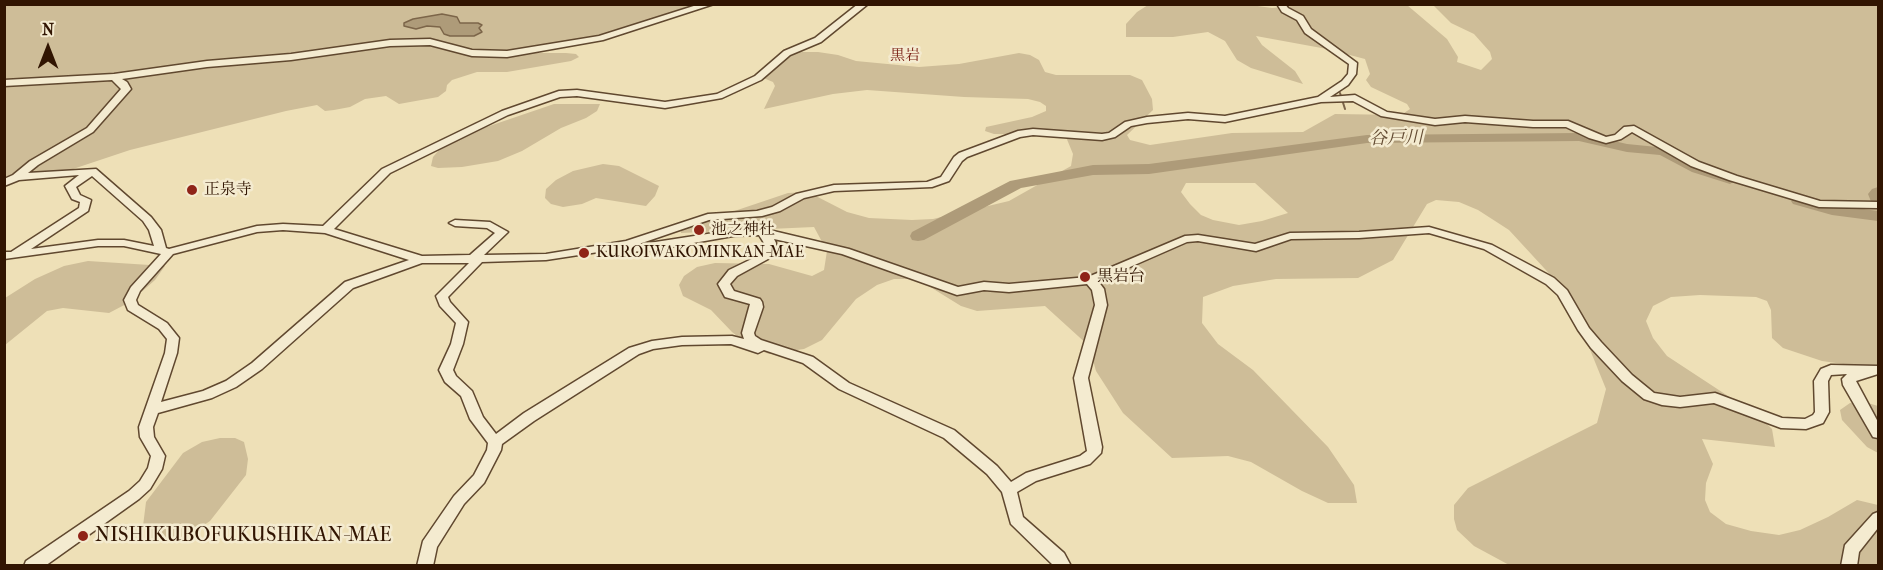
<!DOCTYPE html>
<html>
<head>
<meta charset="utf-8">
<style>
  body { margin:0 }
  #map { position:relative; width:1883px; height:570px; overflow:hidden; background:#eee0b7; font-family:"IM FELL French Canon",serif }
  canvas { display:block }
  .frame { position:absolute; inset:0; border:6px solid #311502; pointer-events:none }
  .north { position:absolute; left:18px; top:18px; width:60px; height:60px; -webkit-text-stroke:4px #f4ebd0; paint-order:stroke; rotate:0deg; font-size:16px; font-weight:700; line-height:24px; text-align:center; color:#311502 }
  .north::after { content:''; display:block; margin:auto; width:21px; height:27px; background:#311502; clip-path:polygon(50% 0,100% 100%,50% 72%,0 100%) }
</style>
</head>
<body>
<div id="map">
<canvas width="1883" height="570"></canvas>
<div class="frame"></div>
<div class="north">N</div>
</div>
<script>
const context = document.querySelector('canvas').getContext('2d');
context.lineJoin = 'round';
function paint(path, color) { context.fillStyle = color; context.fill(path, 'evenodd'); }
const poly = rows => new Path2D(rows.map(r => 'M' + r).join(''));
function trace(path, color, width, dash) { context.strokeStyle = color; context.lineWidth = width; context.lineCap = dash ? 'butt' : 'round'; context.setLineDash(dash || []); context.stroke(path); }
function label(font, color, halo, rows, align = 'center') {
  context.font = font + ' "IM FELL French Canon","Noto Serif JP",serif'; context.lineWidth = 5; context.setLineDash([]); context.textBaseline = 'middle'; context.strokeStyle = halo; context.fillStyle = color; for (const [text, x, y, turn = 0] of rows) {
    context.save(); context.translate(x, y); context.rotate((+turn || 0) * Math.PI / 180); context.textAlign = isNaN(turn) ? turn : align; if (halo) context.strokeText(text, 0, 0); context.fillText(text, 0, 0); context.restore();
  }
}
const green = poly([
  [1243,4,1272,8,1314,4,1407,5,1447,39,1458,57,1457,62,1481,70,1492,59,1490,52,1474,34,1451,23,1433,5,1878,5,1878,369,1822,361,1783,348,1772,338,1771,310,1767,301,1756,297,1700,295,1671,297,1653,306,1646,321,1653,338,1667,356,1760,417,1772,429,1775,447,1702,439,1713,464,1706,483,1705,500,1710,512,1726,524,1751,531,1779,535,1800,530,1828,517,1857,500,1878,505,1878,565,1511,566,1474,546,1457,530,1454,519,1454,505,1468,488,1597,423,1606,389,1567,293,1509,230,1478,210,1459,202,1436,200,1427,204,1393,260,1358,278,1276,279,1233,286,1203,297,1202,323,1218,344,1253,370,1328,447,1354,485,1357,503,1328,503,1302,491,1251,462,1228,456,1172,458,1123,413,1096,371,1089,346,1045,306,977,311,961,306,927,285,910,279,894,279,877,285,856,299,822,340,804,349,769,354,751,347,732,332,711,310,683,296,679,285,684,276,697,267,715,263,769,264,812,276,824,270,827,251,814,227,681,233,681,229,788,193,808,192,847,212,869,218,912,220,933,219,1009,201,1071,166,1073,154,1066,137,1060,135,994,134,985,131,986,127,1032,117,1046,111,1046,106,1040,102,1028,99,964,97,867,90,833,94,764,109,775,86,773,82,761,77,762,69,782,52,818,52,838,55,856,61,919,67,959,64,1019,53,1030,55,1039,60,1045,72,1056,75,1130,75,1142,80,1152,99,1153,110,1127,135,1130,140,1150,145,1232,133,1303,132,1335,114,1401,115,1410,109,1407,104,1371,87,1366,80,1370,74,1365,59,1327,49,1256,36,1262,45,1295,71,1303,84,1251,68,1237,60,1225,41,1208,32,1173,37,1126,37,1126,24,1137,12,1148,5],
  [1186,183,1255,183,1288,213,1262,221,1239,225,1213,220,1201,215,1190,204,1181,192],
  [5,5,702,5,589,38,514,53,566,53,576,54,579,57,571,61,507,72,477,72,452,80,447,85,446,91,438,97,399,104,386,96,365,99,350,107,334,110,325,111,317,105,286,111,130,150,70,170,12,175,5,179],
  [554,104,600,104,597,111,586,118,561,128,522,151,498,161,462,167,438,168,431,166,433,157,440,149,463,135],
  [603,164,619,166,659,186,655,196,646,206,596,198,582,204,563,207,551,204,545,198,546,189,556,180,573,171],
  [88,261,165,266,155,280,130,302,109,313,63,308,47,311,5,345,5,298,35,279,64,266],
  [1850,403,1868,403,1878,406,1878,453,1867,447,1842,420,1840,410],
  [220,438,235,438,244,442,248,459,246,475,210,521,189,535,167,540,152,539,143,526,146,502,183,453,202,442]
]);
const water = poly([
  [442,14,457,17,460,23,478,23,482,25,479,28,482,32,474,36,450,36,444,34,440,27,427,26,416,29,404,26,404,23,413,19,442,14]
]);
const stream = poly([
  [1340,93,1345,109]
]);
const river = poly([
  [1579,133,1627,144,1667,148,1681,153,1702,166,1736,176,1738,179,1730,184,1692,172,1660,155,1627,152,1579,141,1367,143,1149,174,1093,175,1021,188,924,240,918,241,912,240,910,236,912,232,1010,181,1093,165,1149,164,1367,135,1579,133],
  [1878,187,1878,206,1872,204,1868,194,1872,189,1878,187],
  [1799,196,1833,205,1878,211,1878,221,1832,215,1793,204,1791,201,1799,196]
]);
const minor = poly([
  [700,4,714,4,603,40,507,57,472,56,430,45,390,46,291,60,207,67,122,79,127,82,131,89,93,132,38,165,28,173,96,169,151,217,161,230,166,248,169,249,257,226,283,224,323,226,382,169,502,111,559,91,577,90,665,102,717,94,755,76,784,51,815,38,858,4,868,4,821,42,790,55,761,80,722,98,665,108,577,96,560,97,508,115,390,173,334,229,422,256,470,255,495,233,487,228,455,226,449,223,455,220,490,222,508,232,484,255,546,254,626,241,708,214,757,211,772,207,796,194,834,185,927,182,941,177,954,157,959,153,1018,131,1033,129,1102,134,1109,133,1125,122,1147,117,1188,113,1225,116,1318,97,1342,81,1348,74,1349,64,1305,33,1297,20,1282,12,1277,4,1285,4,1288,8,1303,16,1311,29,1357,63,1356,74,1348,85,1330,97,1355,95,1387,112,1435,119,1465,116,1533,121,1568,121,1606,137,1615,135,1624,127,1634,126,1699,162,1737,176,1820,201,1878,202,1878,208,1819,207,1729,180,1691,166,1632,132,1621,139,1606,143,1589,138,1566,127,1533,127,1465,122,1435,125,1381,116,1353,101,1321,102,1225,122,1188,119,1147,123,1131,126,1115,137,1102,140,1033,135,1020,137,967,157,962,161,949,181,932,187,834,191,804,198,780,211,762,216,709,220,636,245,733,230,765,229,849,249,958,287,984,282,1009,284,1088,277,1185,236,1198,235,1255,244,1290,233,1359,232,1429,227,1492,245,1554,278,1567,290,1589,328,1601,342,1632,375,1654,393,1680,397,1715,393,1782,418,1805,419,1813,415,1815,412,1814,381,1821,369,1831,365,1878,366,1878,374,1856,381,1878,422,1878,438,1873,437,1843,385,1842,379,1847,374,1831,375,1828,381,1829,412,1823,423,1806,429,1781,428,1714,403,1680,407,1662,405,1644,399,1622,381,1591,348,1578,330,1558,295,1546,284,1484,249,1429,233,1359,238,1291,239,1256,251,1198,241,1187,242,1098,281,1104,289,1107,305,1088,378,1102,447,1101,453,1090,464,1036,481,1017,492,1023,517,1064,553,1071,566,1054,566,1011,524,1002,492,987,474,944,438,839,389,803,363,764,350,758,353,731,344,682,345,653,349,639,354,534,421,502,444,501,450,484,483,464,504,437,547,433,566,417,566,423,541,454,496,474,475,487,450,488,443,470,419,461,396,445,382,439,370,451,344,456,323,440,306,436,296,469,263,422,263,353,288,262,369,236,387,212,398,158,413,153,427,154,437,165,456,162,469,150,489,139,499,45,566,24,566,26,561,129,491,140,481,148,468,151,456,140,437,139,427,165,353,167,339,159,329,128,310,124,300,131,287,161,254,124,246,98,246,4,259,4,252,11,252,79,208,80,202,72,199,65,186,79,175,19,180,4,186,4,179,13,175,30,161,87,128,121,89,112,80,4,86,4,80,114,74,207,61,291,54,390,40,430,39,472,50,507,51,599,36,700,4],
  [92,176,143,221,149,230,154,246,124,240,98,240,31,249,88,211,91,200,80,195,76,187,92,176],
  [283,230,325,233,409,260,345,282,252,363,226,381,203,391,161,402,177,353,179,338,167,323,138,305,136,300,140,291,173,254,257,232,283,230],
  [733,236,759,235,764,243,763,250,760,255,729,270,718,284,725,297,750,304,742,333,744,339,732,336,682,337,652,341,629,348,524,413,496,434,483,417,472,391,456,376,453,370,463,344,468,322,450,302,448,297,482,262,546,260,618,249,624,252,648,251,733,236],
  [774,239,842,254,957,295,984,290,1009,292,1087,284,1092,290,1095,305,1074,378,1087,451,1080,456,1026,473,1011,482,997,466,954,430,849,383,813,357,761,340,755,336,754,333,763,307,762,302,760,299,734,291,730,284,737,276,768,259,775,251,776,243,774,239],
  [1878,512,1878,528,1859,552,1857,566,1841,566,1845,545,1873,514,1878,512]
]);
const markers = [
  [192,190,6,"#8f2418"],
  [699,230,6,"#8f2418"],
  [584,253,6,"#8f2418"],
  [1085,277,6,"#8f2418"],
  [83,536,6,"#8f2418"]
];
const farNeighbourhoodnames = [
  ["黒岩",905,56]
];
const poiNames = [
  ["正泉寺",204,190],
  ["池之神社",711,230],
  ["KUROIWAKOMINKAN-MAE",596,253],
  ["黒岩台",1097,277]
];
const waterNames = [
  ["谷戸川",1396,139,-1]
];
const nearPoinames = [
  ["NISHIKUBOFUKUSHIKAN-MAE",95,536]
];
paint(green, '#cebd98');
paint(water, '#ae9b79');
trace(water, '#7c6549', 1.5);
trace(stream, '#7c6549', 2);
paint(river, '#ae9b79');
trace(minor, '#60482f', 3);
paint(minor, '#f4ebd0');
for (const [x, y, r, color] of markers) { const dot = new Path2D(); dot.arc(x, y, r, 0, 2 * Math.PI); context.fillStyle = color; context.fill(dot); trace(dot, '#f4ebd0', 2); }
label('15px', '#7a1f14', '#f4ebd0', farNeighbourhoodnames);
label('16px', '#311502', '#f4ebd0', poiNames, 'left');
label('italic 18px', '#634b32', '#f4ebd0', waterNames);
label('20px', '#311502', '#f4ebd0', nearPoinames, 'left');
</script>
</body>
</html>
